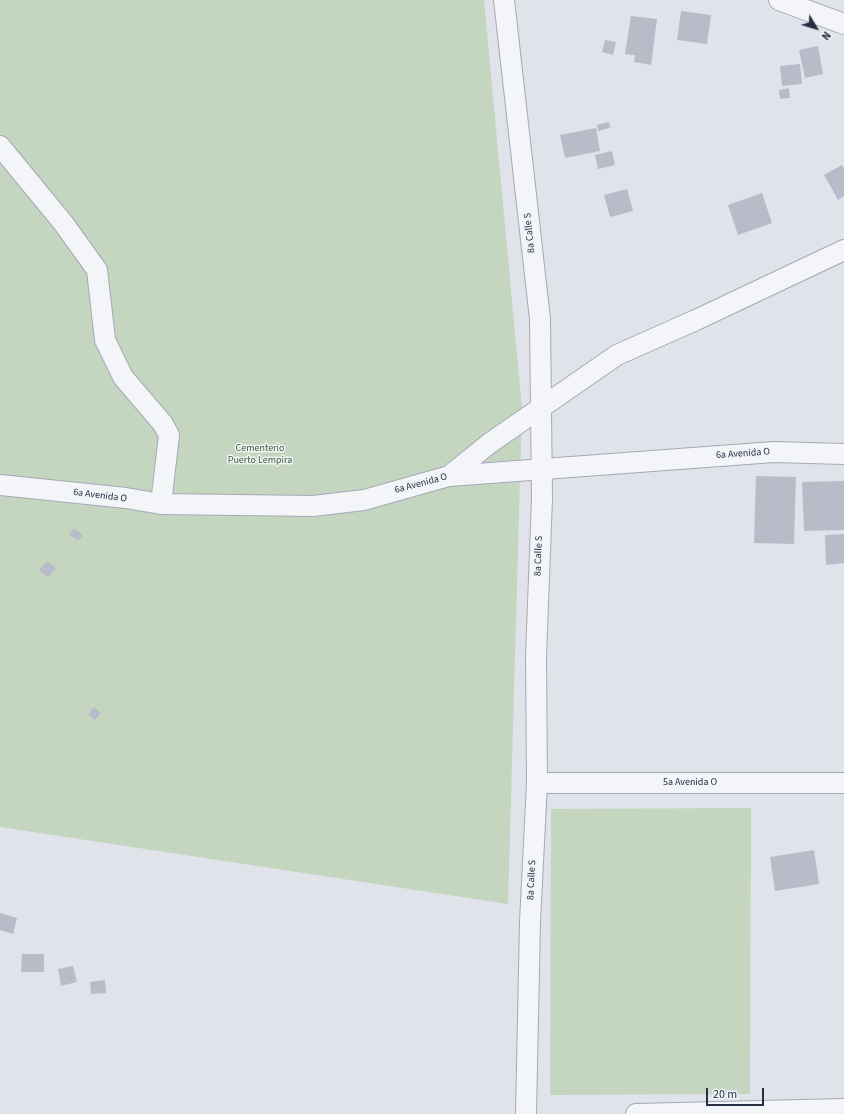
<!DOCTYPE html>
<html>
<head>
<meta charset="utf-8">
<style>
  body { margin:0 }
  #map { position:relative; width:844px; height:1114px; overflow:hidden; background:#e0e3ea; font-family:"Source Sans 3",sans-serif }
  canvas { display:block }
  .north { position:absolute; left:796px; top:8px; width:40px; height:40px; -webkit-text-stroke:3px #f0f3f7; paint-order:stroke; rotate:128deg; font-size:11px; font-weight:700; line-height:16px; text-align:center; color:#272f43 }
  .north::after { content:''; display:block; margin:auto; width:14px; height:18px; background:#272f43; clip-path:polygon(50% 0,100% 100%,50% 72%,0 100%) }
  .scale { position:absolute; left:706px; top:1088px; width:58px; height:18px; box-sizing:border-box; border:2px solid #272f43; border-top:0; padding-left:5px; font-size:12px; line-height:14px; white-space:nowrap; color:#272f43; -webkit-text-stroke:3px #f0f3f7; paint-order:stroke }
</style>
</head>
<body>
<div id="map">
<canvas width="844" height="1114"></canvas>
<div class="north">N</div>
<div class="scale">20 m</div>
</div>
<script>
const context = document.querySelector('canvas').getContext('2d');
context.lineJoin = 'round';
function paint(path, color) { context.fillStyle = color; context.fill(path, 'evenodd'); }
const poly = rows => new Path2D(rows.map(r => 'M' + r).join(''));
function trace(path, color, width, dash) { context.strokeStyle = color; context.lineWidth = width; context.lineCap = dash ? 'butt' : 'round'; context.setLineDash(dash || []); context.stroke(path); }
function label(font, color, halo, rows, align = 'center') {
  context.font = font + ' "Source Sans 3",sans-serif'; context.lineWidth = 3; context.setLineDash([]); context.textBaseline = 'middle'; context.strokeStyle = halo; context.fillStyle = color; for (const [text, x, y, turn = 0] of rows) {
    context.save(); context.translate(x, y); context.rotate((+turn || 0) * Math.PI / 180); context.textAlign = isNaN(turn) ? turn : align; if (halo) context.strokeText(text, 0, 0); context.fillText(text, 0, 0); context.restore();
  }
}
const green = poly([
  [0,0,484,0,522,408,508,904,0,827],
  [751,808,750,1094,550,1095,551,809]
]);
const building = poly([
  [681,11,711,15,707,44,677,40],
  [631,16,657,19,651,65,634,62,635,55,625,54],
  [605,40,616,42,613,55,602,52],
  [818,46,823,74,805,78,799,50],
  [800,64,802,84,782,86,780,66],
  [789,88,790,98,780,99,779,90],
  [609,122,610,128,598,131,597,125],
  [596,128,600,151,565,158,560,135],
  [612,151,615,165,598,169,595,155],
  [842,165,844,168,844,196,838,200,824,175],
  [627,189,633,211,610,217,604,195],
  [762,193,772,223,738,235,728,205],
  [756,476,796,477,794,544,754,543],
  [844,481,844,530,804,531,802,482],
  [74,528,83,535,78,541,69,534],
  [844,534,844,563,826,565,825,535],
  [47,561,56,568,48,577,39,570],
  [94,707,101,713,95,720,88,714],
  [814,850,819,884,775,891,770,857],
  [0,913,17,918,13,934,0,930],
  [22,954,44,954,44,972,21,972],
  [73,966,77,982,61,986,58,969],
  [105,980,106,993,91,994,90,982]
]);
const minor = poly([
  [504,0,540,319,542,499,536,656,537,783,530,922,526,1114],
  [779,0,844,24],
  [0,146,64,224,97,270,105,340,123,377,163,424,169,435,161,504],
  [449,476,490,443,617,355,696,320,844,250],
  [0,485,126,498,161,504,313,506,364,500,449,476,774,452,844,454],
  [537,783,844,783],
  [636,1114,844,1109]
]);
const streetNames = [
  ["8a Calle S",530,233,-96],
  ["6a Avenida O",743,454,-4],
  ["6a Avenida O",421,484,-15],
  ["6a Avenida O",100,496,7],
  ["8a Calle S",539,556,-88],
  ["5a Avenida O",690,783],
  ["8a Calle S",532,880,-87]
];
const parkNames = [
  ["Cementerio",260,449],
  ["Puerto Lempira",260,461]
];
paint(green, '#c4d5c0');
paint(building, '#b7bcc8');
trace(minor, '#a5a9b5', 22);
trace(minor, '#f3f5f8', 20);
label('10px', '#272f43', '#f0f3f7', streetNames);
label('10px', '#386033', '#f0f3f7', parkNames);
</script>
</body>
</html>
